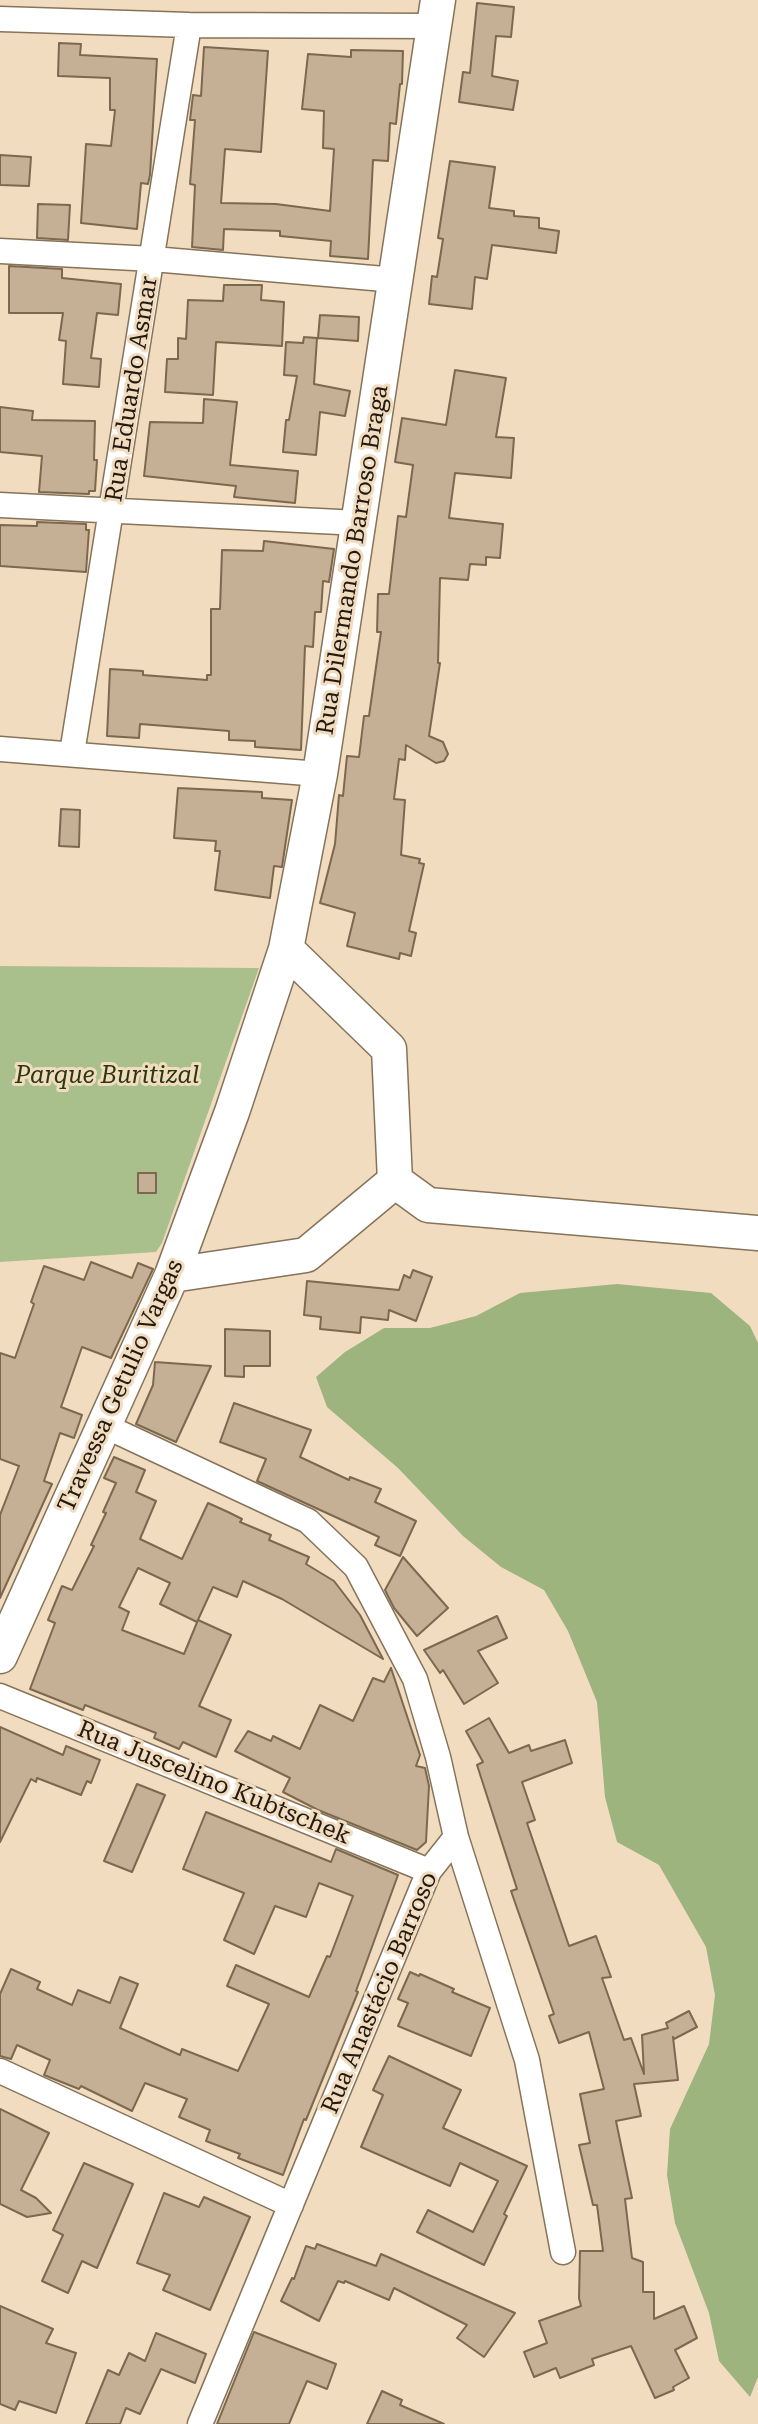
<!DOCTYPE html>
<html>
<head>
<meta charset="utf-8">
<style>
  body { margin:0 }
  canvas { display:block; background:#f2dcc0 }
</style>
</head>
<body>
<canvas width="758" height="2424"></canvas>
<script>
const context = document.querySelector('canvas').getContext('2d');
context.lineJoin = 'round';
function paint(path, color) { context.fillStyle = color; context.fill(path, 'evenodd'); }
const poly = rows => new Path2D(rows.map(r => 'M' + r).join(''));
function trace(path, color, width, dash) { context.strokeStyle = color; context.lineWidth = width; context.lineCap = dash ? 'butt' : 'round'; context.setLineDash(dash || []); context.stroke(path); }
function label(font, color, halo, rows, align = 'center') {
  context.font = font + ' "Roboto Serif",serif'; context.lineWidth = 6; context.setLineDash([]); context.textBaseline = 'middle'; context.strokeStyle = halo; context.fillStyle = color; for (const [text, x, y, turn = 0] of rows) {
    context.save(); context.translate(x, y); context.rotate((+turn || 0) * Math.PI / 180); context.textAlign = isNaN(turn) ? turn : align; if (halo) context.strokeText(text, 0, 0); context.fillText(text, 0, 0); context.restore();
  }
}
const green = poly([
  [0,966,259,968,162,1243,156,1252,0,1262]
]);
const forest = poly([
  [617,1284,711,1293,750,1326,758,1343,758,2377,750,2397,719,2361,709,2313,675,2223,667,2175,670,2129,709,2044,715,1995,706,1947,659,1865,617,1842,605,1797,597,1702,568,1631,544,1590,501,1567,463,1536,398,1468,327,1407,316,1377,345,1352,384,1328,430,1328,476,1316,520,1293]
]);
const building = poly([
  [477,3,514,7,511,37,496,36,492,76,518,81,513,110,459,102,463,72,470,73,477,3],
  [59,43,81,44,80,55,157,59,150,175,148,184,141,183,137,229,81,223,86,144,111,146,115,110,110,110,110,78,58,76,59,43],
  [204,47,268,51,261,152,225,149,221,203,276,204,330,211,334,149,323,148,324,111,302,109,308,54,351,57,351,50,403,51,402,84,400,84,396,124,390,123,388,161,373,160,368,259,330,256,331,241,280,236,280,231,224,229,223,250,192,247,195,185,190,184,195,120,190,120,193,95,201,96,204,47],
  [0,155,31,157,29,186,0,185,0,155],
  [450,161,495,167,489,208,514,211,514,216,539,218,539,228,559,231,556,253,492,245,487,279,475,277,472,309,429,304,432,276,437,277,443,239,438,238,450,161],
  [38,204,70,205,68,240,37,238,38,204],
  [9,266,62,269,62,278,121,284,118,315,97,313,91,358,101,359,99,387,63,384,66,341,59,340,63,313,9,313,9,266],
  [224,285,262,285,261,300,284,302,282,346,216,342,213,395,165,392,167,359,178,359,178,338,186,339,188,300,223,301,224,285],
  [320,315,359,317,358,341,318,338,320,315],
  [304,337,317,338,314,384,350,391,345,416,320,412,316,455,283,452,286,420,289,420,297,376,284,375,286,342,303,343,304,337],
  [455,370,506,378,496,437,514,438,511,478,455,473,449,518,503,524,500,558,486,557,486,565,470,564,468,580,440,578,438,663,440,663,429,736,443,742,448,754,444,761,436,763,406,745,405,760,399,759,394,799,405,800,401,855,420,859,419,863,424,864,409,931,416,933,411,956,400,953,399,959,347,946,355,913,320,903,335,844,339,795,343,796,347,756,359,757,364,716,369,716,381,632,377,632,378,594,389,594,398,516,406,517,413,465,395,462,402,418,446,425,455,370],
  [204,399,237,402,230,465,298,471,295,503,234,497,236,486,144,476,150,422,203,423,204,399],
  [0,407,33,411,32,420,95,421,94,460,97,460,95,491,89,491,89,494,39,492,42,456,0,452,0,407],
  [37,522,86,524,86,530,89,530,86,572,0,566,0,525,37,526,37,522],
  [264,541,334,549,329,582,323,581,321,612,315,612,313,647,305,646,301,750,255,747,255,741,229,740,229,731,140,724,139,738,107,736,110,669,143,671,143,675,207,680,207,675,211,675,211,609,220,609,222,550,263,551,264,541],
  [178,788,262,792,262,798,292,800,282,867,274,866,270,898,215,890,220,851,215,851,216,841,174,838,178,788],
  [61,809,80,810,79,847,59,846,61,809],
  [138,1173,156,1173,156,1193,138,1193,138,1173],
  [91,1262,132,1278,138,1263,153,1269,111,1358,82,1347,61,1407,82,1415,74,1438,60,1433,44,1481,52,1484,0,1598,0,1515,19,1466,0,1459,0,1353,15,1358,34,1304,31,1302,44,1266,84,1280,91,1262],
  [413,1270,432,1277,416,1321,389,1310,388,1320,361,1317,360,1333,320,1329,321,1317,304,1315,307,1281,399,1290,404,1275,410,1278,413,1270],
  [225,1329,270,1331,270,1366,244,1366,244,1377,225,1376,225,1329],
  [155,1362,211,1366,176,1442,136,1424,153,1385,155,1362],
  [234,1403,311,1430,300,1457,349,1480,350,1477,381,1489,375,1502,416,1521,400,1556,375,1545,379,1537,257,1481,266,1459,220,1442,234,1403],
  [114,1457,145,1470,136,1492,156,1501,140,1539,182,1559,208,1503,228,1512,242,1519,240,1522,271,1535,269,1540,309,1557,306,1564,334,1581,360,1615,383,1659,282,1599,243,1581,237,1597,213,1587,197,1622,160,1604,170,1583,138,1568,119,1607,129,1612,122,1630,184,1654,198,1620,231,1635,199,1706,231,1720,216,1757,183,1742,179,1749,154,1738,156,1733,85,1705,83,1710,30,1689,55,1623,48,1620,62,1586,72,1590,94,1546,91,1545,106,1513,103,1512,116,1483,104,1478,114,1457],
  [403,1557,448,1608,417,1636,394,1608,385,1590,403,1557],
  [497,1616,507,1638,478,1651,498,1683,464,1704,443,1670,440,1673,424,1650,497,1616],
  [391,1668,420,1755,416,1766,425,1768,429,1786,426,1842,417,1850,318,1810,283,1792,290,1778,235,1751,248,1731,271,1741,273,1736,300,1749,320,1705,353,1721,373,1678,384,1682,391,1668],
  [489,1718,509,1753,529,1745,531,1751,565,1740,572,1763,522,1782,535,1820,527,1823,569,1946,596,1936,611,1977,602,1978,624,2040,631,2038,644,2074,642,2035,668,2028,666,2023,689,2011,697,2027,674,2039,673,2037,678,2080,634,2084,641,2116,616,2121,632,2198,625,2199,632,2258,643,2262,643,2292,654,2292,654,2319,684,2306,697,2338,675,2350,689,2378,673,2387,674,2390,655,2398,631,2346,592,2359,594,2365,560,2378,556,2368,534,2377,524,2352,547,2343,539,2321,581,2306,579,2298,580,2251,603,2251,597,2205,593,2205,579,2145,590,2143,580,2094,604,2089,589,2032,559,2043,549,2016,554,2014,511,1891,517,1889,477,1765,483,1762,466,1731,489,1718],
  [0,1727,63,1755,66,1746,100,1760,91,1783,87,1781,81,1795,37,1778,36,1782,31,1779,0,1842,0,1727],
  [137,1784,165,1795,132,1872,104,1861,137,1784],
  [206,1812,331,1862,336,1849,398,1875,356,1991,358,1992,306,2120,304,2119,283,2175,238,2158,240,2154,206,2141,210,2130,179,2117,187,2099,145,2083,132,2111,81,2086,79,2089,44,2075,50,2060,17,2045,11,2059,0,2056,0,1994,11,1969,40,1982,37,1989,72,2005,78,1990,110,2003,120,1977,138,1984,120,2028,180,2055,182,2049,238,2071,269,2004,227,1986,236,1965,309,1997,327,1956,330,1957,353,1896,319,1883,306,1917,275,1906,254,1954,224,1940,244,1893,183,1869,206,1812],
  [410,1972,419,1976,420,1974,454,1989,452,1992,490,2008,471,2056,398,2026,408,2003,398,1999,410,1972],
  [389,2056,461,2090,443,2128,527,2166,504,2214,507,2216,484,2265,417,2232,428,2210,473,2232,498,2181,460,2163,450,2186,361,2147,383,2095,373,2090,389,2056],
  [0,2109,49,2133,21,2190,36,2198,51,2213,27,2217,0,2204,0,2109],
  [84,2163,133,2184,97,2268,82,2261,68,2293,42,2281,63,2235,53,2230,84,2163],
  [164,2193,199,2207,204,2197,250,2217,210,2310,163,2290,170,2275,137,2263,164,2193],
  [317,2244,376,2266,381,2254,515,2313,484,2357,457,2338,467,2325,394,2288,389,2300,345,2281,344,2283,338,2281,319,2321,281,2301,292,2278,294,2279,306,2246,315,2249,317,2244],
  [0,2306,53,2329,46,2343,76,2353,56,2413,19,2401,15,2410,0,2404,0,2306],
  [254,2332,336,2364,327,2389,307,2381,289,2424,217,2424,254,2332],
  [156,2333,206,2354,195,2383,161,2369,140,2414,126,2408,120,2424,86,2424,108,2370,119,2375,129,2353,145,2361,156,2333],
  [382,2391,402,2400,400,2405,444,2424,367,2424,382,2391]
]);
const street = poly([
  [0,19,189,25,435,26],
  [0,251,153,259,396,280],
  [0,505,359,523],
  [0,749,320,774],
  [72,753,189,25],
  [105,1426,308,1521,356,1567,415,1679,438,1757,456,1837,429,1871,200,2424],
  [0,1696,429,1871],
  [456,1837,527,2060,563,2252],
  [0,2071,291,2205]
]);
const secondary = poly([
  [395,1181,428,1205,758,1233],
  [172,1275,306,1255,395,1181,389,1049,286,949],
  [0,1656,172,1275,232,1112,286,949,320,774,438,0]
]);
const streetNames = [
  ["Rua Eduardo Asmar",132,389,-81],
  ["Rua Dilermando Barroso Braga",353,560,-81],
  ["Travessa Getulio Vargas",121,1386,-66],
  ["Rua Juscelino Kubtschek",214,1783,22],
  ["Rua Anastácio Barroso",380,1993,-67]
];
const parkNames = [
  ["Parque Buritizal",107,1076]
];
paint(green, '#aac08c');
paint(forest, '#9db47e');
paint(building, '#c5af95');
trace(building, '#7b684f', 2);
trace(street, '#867359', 27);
trace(secondary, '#867359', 37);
trace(street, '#fff', 24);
trace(secondary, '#fff', 34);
label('24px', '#221a10', '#f2dcc0', streetNames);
label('italic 24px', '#2a3810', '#f2dcc0', parkNames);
</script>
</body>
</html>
